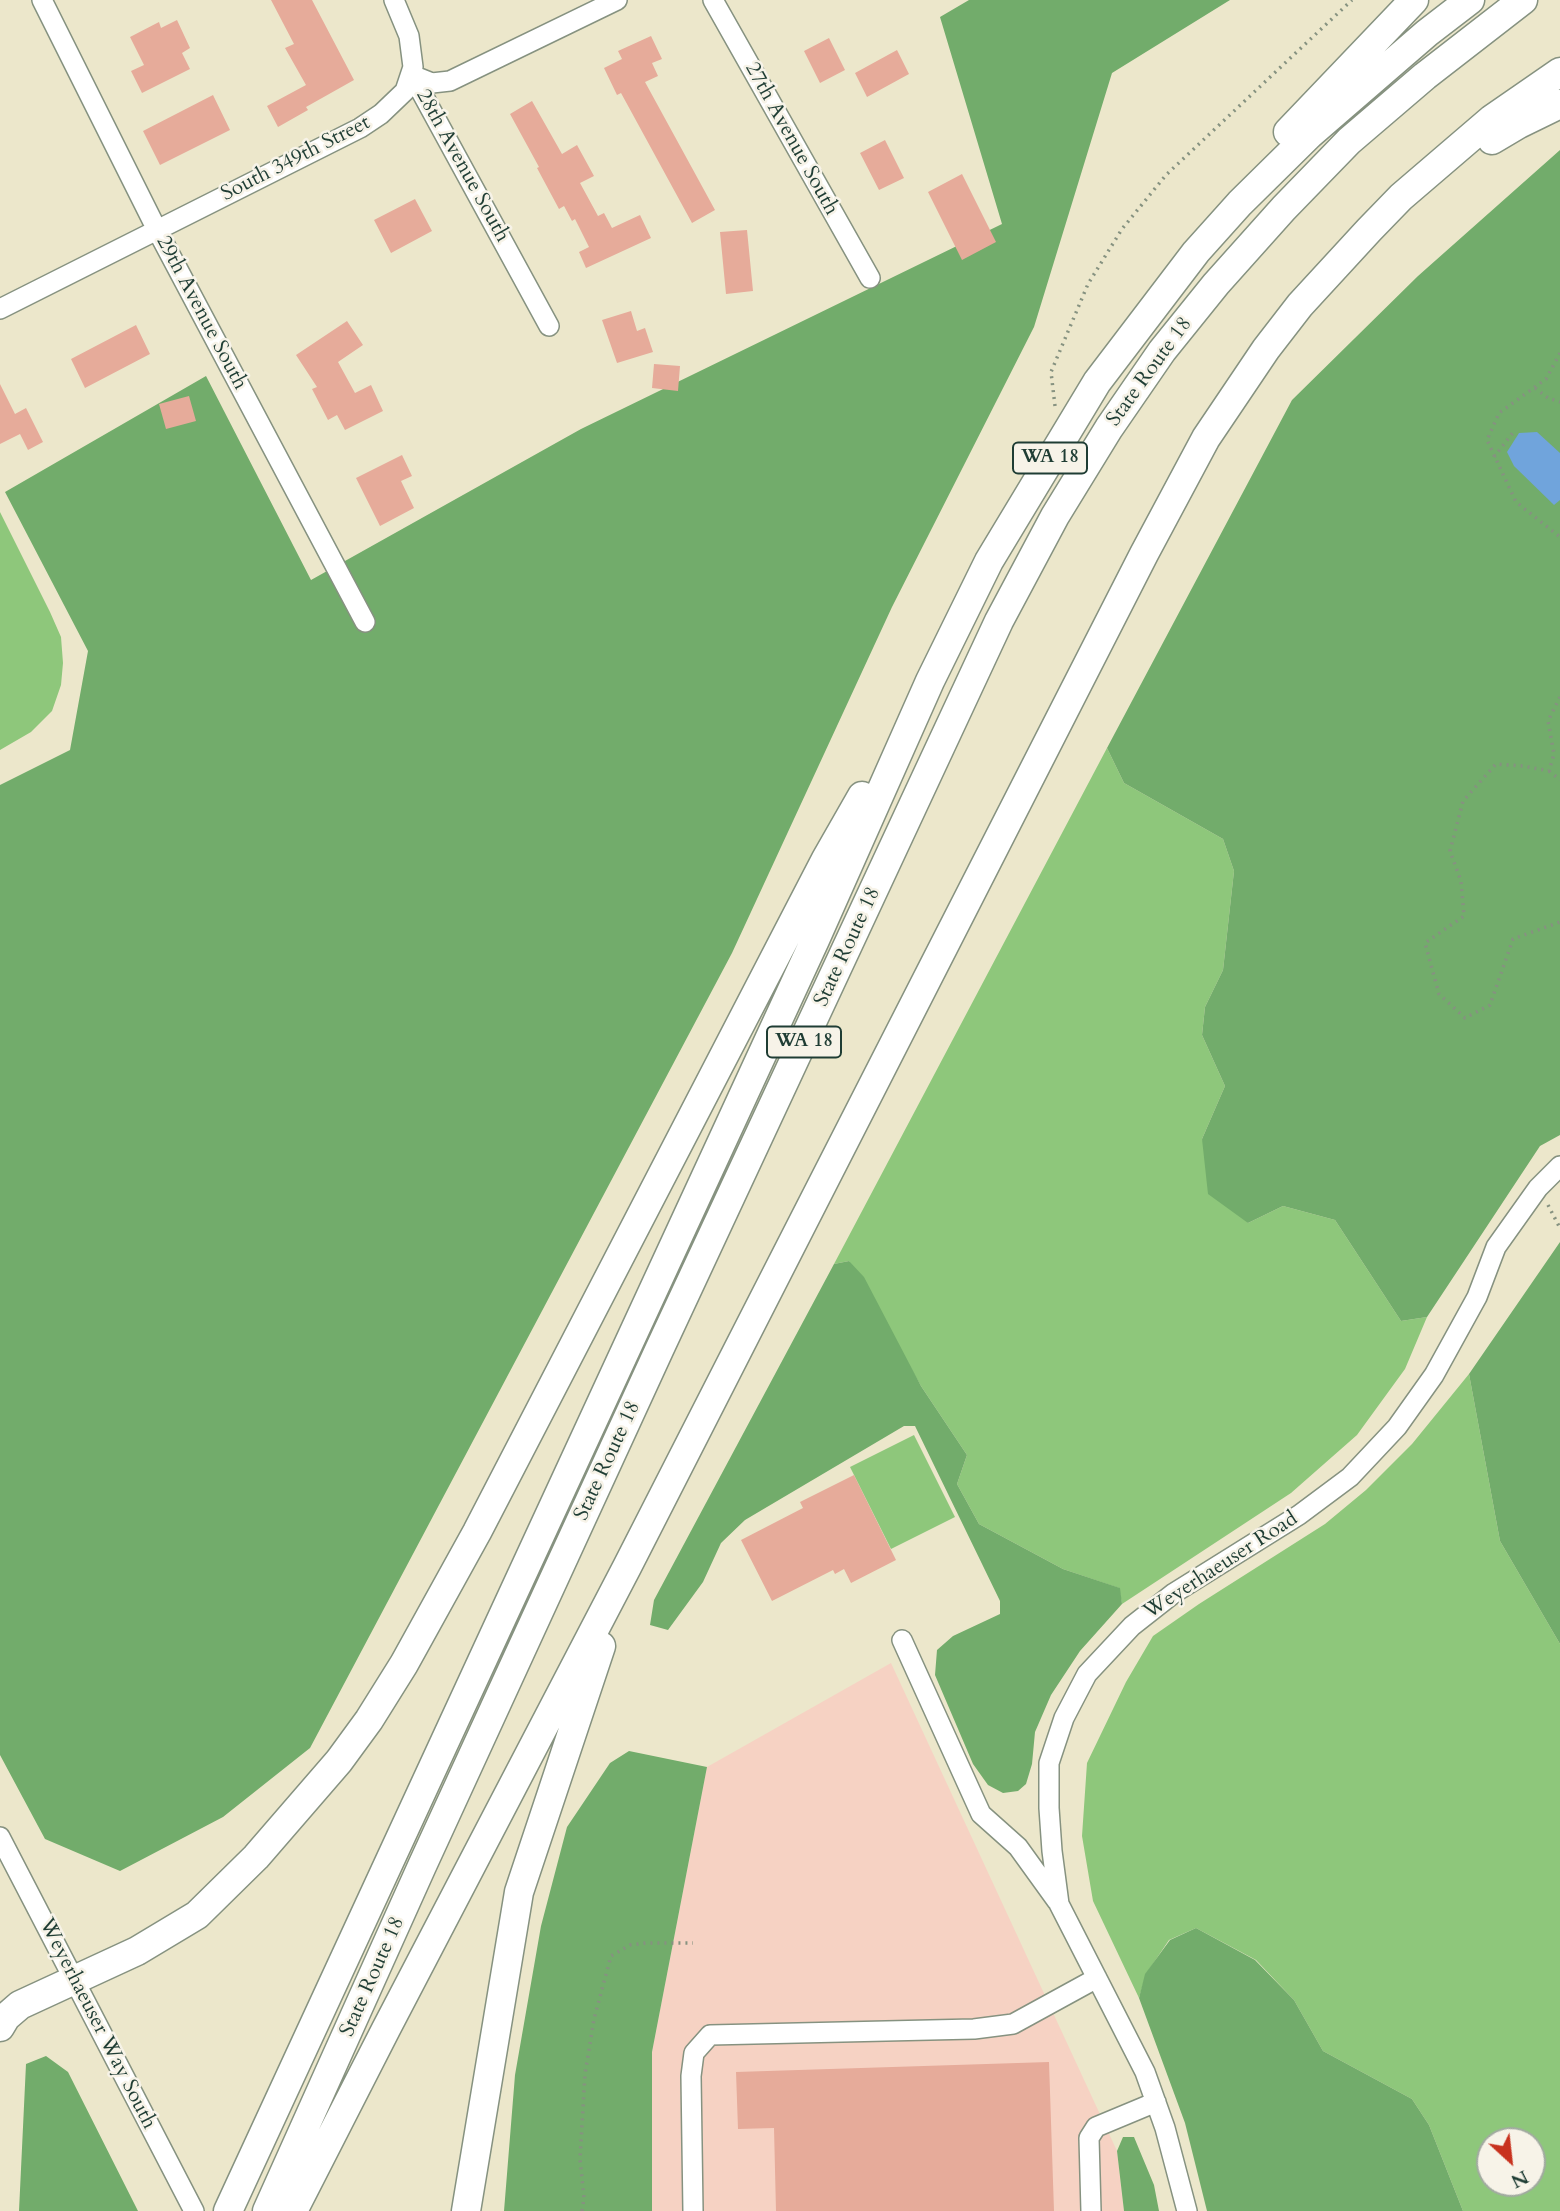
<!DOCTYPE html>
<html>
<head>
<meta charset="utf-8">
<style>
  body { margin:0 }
  #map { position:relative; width:1560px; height:2211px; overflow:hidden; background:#ece7cb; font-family:Cardo,serif }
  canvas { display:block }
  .north { position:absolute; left:1476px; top:2127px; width:70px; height:70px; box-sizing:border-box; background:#f7f3e8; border:2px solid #a1aaa0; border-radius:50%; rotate:153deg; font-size:19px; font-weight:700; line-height:28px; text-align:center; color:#1f3d34 }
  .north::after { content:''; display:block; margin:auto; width:24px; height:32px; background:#c8321e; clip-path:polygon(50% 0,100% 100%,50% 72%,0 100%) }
</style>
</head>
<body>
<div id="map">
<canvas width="1560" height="2211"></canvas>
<div class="north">N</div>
</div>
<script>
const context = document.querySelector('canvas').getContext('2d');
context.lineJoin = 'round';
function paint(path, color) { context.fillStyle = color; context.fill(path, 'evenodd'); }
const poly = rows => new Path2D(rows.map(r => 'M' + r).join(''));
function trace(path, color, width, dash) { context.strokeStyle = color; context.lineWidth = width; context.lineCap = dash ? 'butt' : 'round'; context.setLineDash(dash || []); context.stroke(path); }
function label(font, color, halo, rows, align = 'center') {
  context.font = font + ' Cardo,serif'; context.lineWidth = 5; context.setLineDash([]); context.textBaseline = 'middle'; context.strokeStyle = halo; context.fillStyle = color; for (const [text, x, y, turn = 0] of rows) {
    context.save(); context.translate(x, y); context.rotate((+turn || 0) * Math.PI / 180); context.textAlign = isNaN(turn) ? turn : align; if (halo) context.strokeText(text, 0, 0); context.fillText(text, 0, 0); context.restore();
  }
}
const built = poly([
  [891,1663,1117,2151,1124,2211,652,2211,652,2052,707,1767]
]);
const green = poly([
  [0,512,50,612,61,637,63,663,61,685,52,711,31,732,0,750],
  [1107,748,1124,783,1223,839,1234,871,1223,970,1205,1007,1202,1035,1225,1086,1202,1139,1248,1223,1283,1206,1335,1220,1401,1321,1427,1317,1405,1369,1357,1435,1291,1493,1122,1604,1119,1588,1063,1569,979,1524,957,1484,967,1455,921,1386,849,1261,834,1264],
  [1469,1374,1500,1541,1560,1644,1560,2211,1463,2211,1429,2125,1412,2099,1323,2051,1294,2000,1256,1960,1196,1928,1169,1940,1146,1974,1139,1998,1093,1901,1082,1836,1087,1763,1126,1682,1153,1636,1199,1604,1325,1524,1366,1490,1412,1444],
  [1490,2141,1532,2141,1532,2183,1490,2183],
  [914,1435,955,1517,891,1549,850,1467]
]);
const forest = poly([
  [969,0,1230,0,1112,73,1034,327,892,607,732,953,310,1748,223,1817,120,1871,45,1839,0,1755,0,785,70,750,88,651,5,492,206,376,311,580,581,429,1002,224,940,17],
  [1560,150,1560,1135,1540,1146,1427,1317,1401,1321,1335,1220,1283,1206,1248,1223,1208,1194,1202,1139,1225,1086,1202,1035,1205,1007,1223,970,1234,871,1223,839,1124,783,1107,748,1292,400,1418,276],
  [1560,1242,1560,1644,1500,1541,1469,1374],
  [849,1261,864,1277,921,1386,967,1455,957,1484,979,1524,1063,1569,1120,1588,1122,1604,1080,1651,1051,1695,1035,1732,1032,1764,1026,1784,1018,1791,1003,1793,988,1785,973,1764,935,1675,937,1650,953,1636,1000,1614,1000,1601,915,1426,904,1426,745,1520,721,1543,703,1582,668,1630,650,1625,654,1600,834,1264],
  [629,1751,707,1767,652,2052,652,2211,504,2211,515,2075,541,1926,567,1827,610,1763],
  [1196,1928,1255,1960,1294,2000,1323,2051,1412,2099,1429,2125,1463,2211,1207,2211,1185,2123,1139,1998,1145,1974,1170,1940],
  [46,2056,68,2072,138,2211,19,2211,26,2064],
  [1123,2137,1134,2137,1154,2185,1159,2211,1124,2211,1117,2151]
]);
const water = poly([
  [1537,432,1560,453,1560,500,1554,505,1514,466,1507,452,1519,433]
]);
const building = poly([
  [271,0,312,0,354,80,306,107,308,110,278,127,267,106,306,85,285,48,294,44],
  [177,20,190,48,182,53,190,69,142,93,131,71,144,65,130,37,159,22,161,28],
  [651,36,662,59,652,63,658,76,645,82,715,210,692,223,621,93,617,95,604,68,622,59,618,51],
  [829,38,845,70,820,83,804,51],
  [897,50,909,74,867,97,855,73],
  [213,95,230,130,160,165,143,131],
  [532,101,562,154,577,145,594,176,580,183,598,216,604,213,612,228,640,215,651,238,586,268,579,252,589,247,575,219,572,221,564,206,559,209,537,168,539,167,510,114],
  [885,140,904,178,879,190,860,153],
  [962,174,996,242,962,260,928,192],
  [415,199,432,231,391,253,374,220],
  [747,230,753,291,726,294,720,232],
  [631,311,637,331,645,328,653,352,617,363,602,320],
  [347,321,363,345,338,362,355,393,371,385,383,411,345,430,337,415,328,420,312,389,317,387,296,355],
  [136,325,150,354,85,388,71,359],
  [654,364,680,366,678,391,652,388],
  [0,384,15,414,26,408,43,442,28,450,20,434,0,444],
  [189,396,196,421,166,429,159,404],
  [402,455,412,476,401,481,414,508,380,526,356,478],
  [854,1475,896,1560,851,1583,844,1569,835,1574,833,1570,772,1601,741,1540,803,1508,800,1502],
  [1049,2062,1054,2211,776,2211,774,2128,738,2129,736,2072]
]);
const path = poly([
  [1560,353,1546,379,1499,413,1487,440,1516,502,1560,537],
  [1535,388,1548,398,1560,402],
  [1055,406,1051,372,1088,284,1122,229,1166,175,1352,0],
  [1494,457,1515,430],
  [1560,697,1548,721,1554,754,1549,771,1523,766,1496,764,1463,801,1450,851,1461,881,1464,916,1425,943,1439,994,1465,1018,1490,1005,1513,939,1560,922],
  [1549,771,1560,780],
  [1548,1205,1560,1228],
  [582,2211,584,2198,580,2159,585,2074,594,2019,611,1956,630,1945,646,1943,693,1943]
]);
const minor = poly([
  [42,0,157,230,365,622],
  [713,0,870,278],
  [412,75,549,326],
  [412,75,432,83,450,81,617,0],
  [0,309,360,128,381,114,405,91,413,67,409,36,394,0],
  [902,1640,981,1814,1018,1847,1057,1901],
  [0,1837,194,2211],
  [693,2211,691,2076,694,2053,710,2035,974,2029,1013,2024,1097,1978],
  [1091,2211,1089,2138,1096,2127,1156,2102],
  [1187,2211,1165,2128,1145,2072,1059,1904,1052,1851,1049,1808,1049,1763,1064,1718,1087,1674,1132,1626,1174,1593,1299,1515,1350,1477,1397,1427,1434,1375,1477,1297,1496,1247,1538,1188,1560,1166]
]);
const highway = poly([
  [1288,132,1414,0],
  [1492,140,1519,124,1560,104],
  [0,2027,6,2017,20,2005,137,1951,197,1915,256,1857,339,1761,369,1720,404,1664,477,1532,826,859,862,796],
  [228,2211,815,940,930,681,989,561,1097,382,1196,252,1240,203,1309,135,1427,33,1470,0],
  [267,2211,422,1866,660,1348,999,621,1055,516,1109,428,1162,351,1216,284,1284,208,1349,141,1425,76,1523,0],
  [293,2211,386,2029,627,1567,1144,554,1206,438,1266,349,1300,305,1369,230,1401,197,1492,119,1560,72],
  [466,2211,519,1892,601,1646]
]);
const shields = [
  [1050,458,74],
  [804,1042,74]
];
const shieldNames = [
  ["WA 18",1050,458],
  ["WA 18",804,1042]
];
const streetNames = [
  ["27th Avenue South",791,139,61],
  ["South 349th Street",296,159,-27],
  ["28th Avenue South",462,166,61],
  ["29th Avenue South",201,313,62],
  ["State Route 18",1150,372,-54],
  ["State Route 18",848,947,-65],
  ["State Route 18",608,1461,-65],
  ["Weyerhaeuser Road",1221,1566,-33],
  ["State Route 18",373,1977,-66],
  ["Weyerhaeuser Way South",97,2024,63]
];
paint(built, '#f6d2c3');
paint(green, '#8ec77b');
paint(forest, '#72ac6b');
paint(water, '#70a4dc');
paint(building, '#e6ab9a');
trace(minor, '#869280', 22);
trace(highway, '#869280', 31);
trace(path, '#869280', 3.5, [2, 5]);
trace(minor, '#fff', 19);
trace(highway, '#fff', 28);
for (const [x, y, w] of shields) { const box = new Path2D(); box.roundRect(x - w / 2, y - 15.5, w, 31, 5); context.fillStyle = '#f7f3e8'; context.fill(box); trace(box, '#1f3d34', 2); }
label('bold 19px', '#1f3d34', null, shieldNames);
label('21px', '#1f3d34', '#f7f3e8', streetNames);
</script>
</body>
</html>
